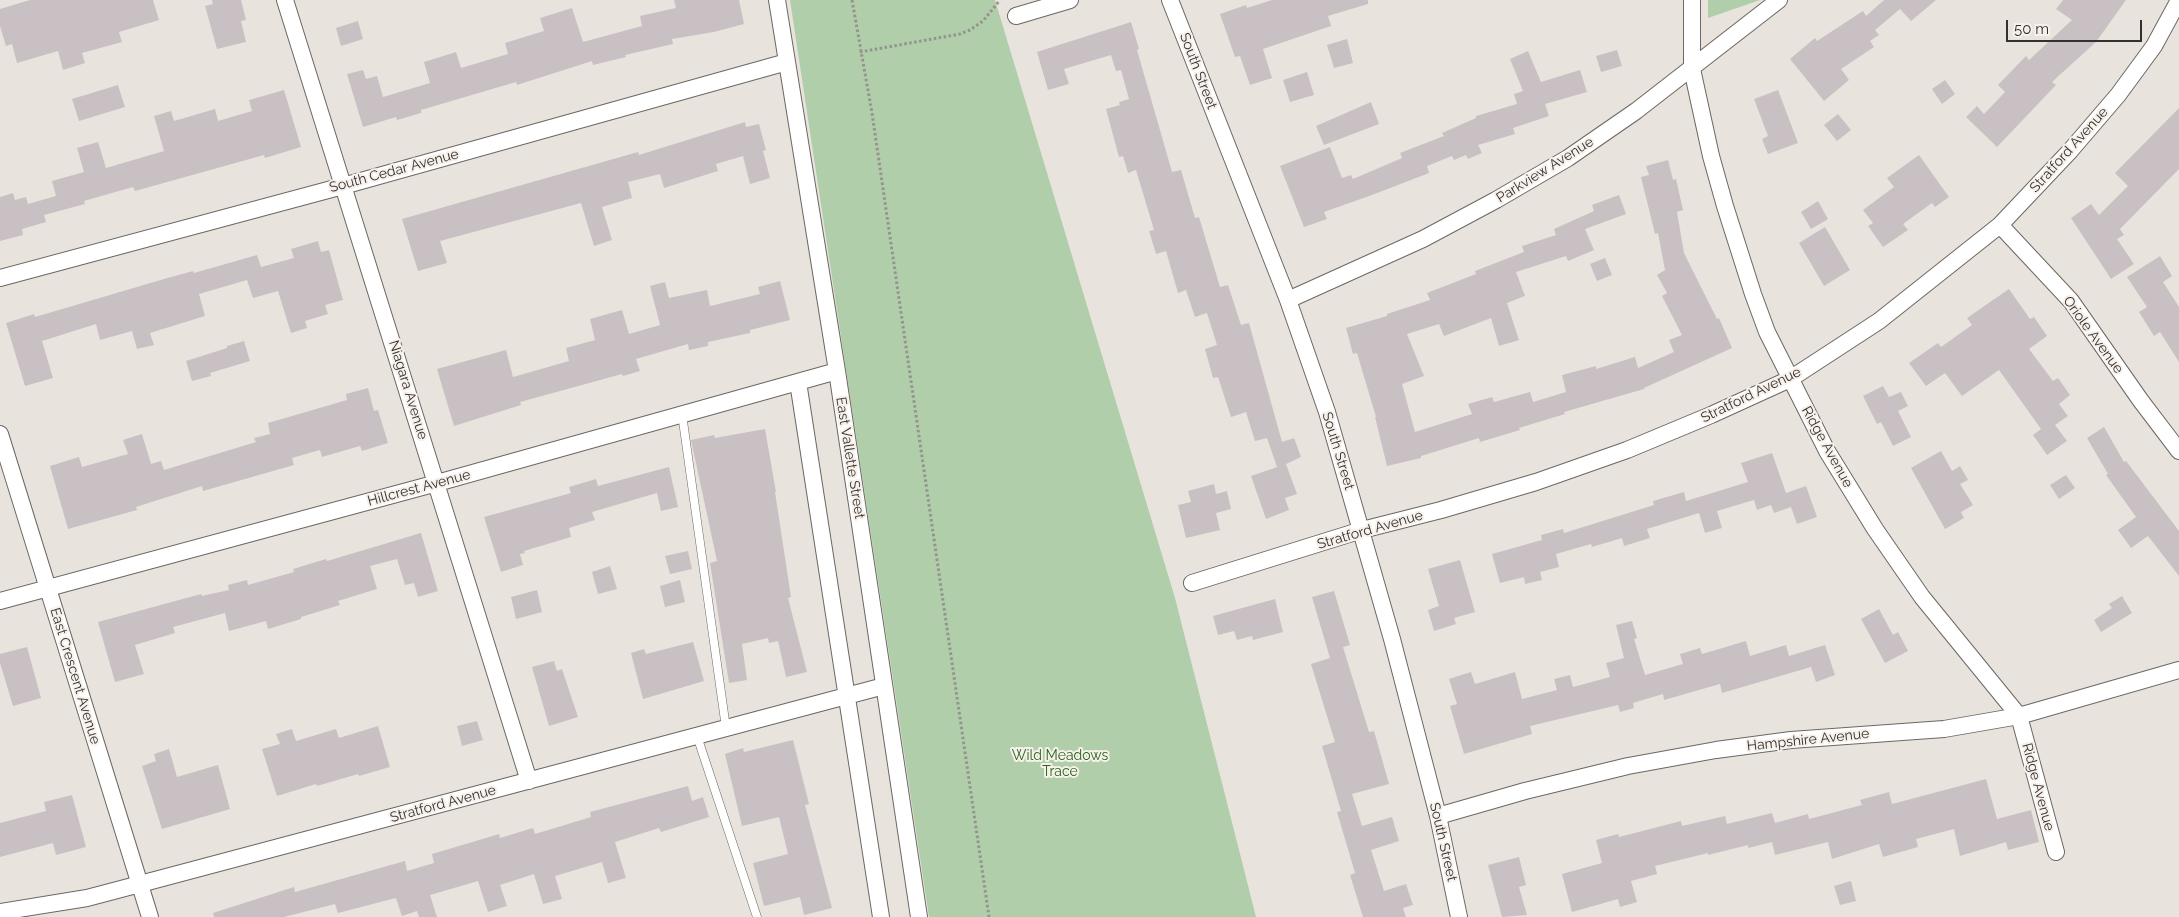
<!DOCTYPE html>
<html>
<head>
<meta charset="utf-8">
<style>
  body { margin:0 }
  #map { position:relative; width:2179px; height:917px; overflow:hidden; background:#e9e3de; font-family:Raleway,sans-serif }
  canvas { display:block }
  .scale { position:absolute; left:2006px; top:20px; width:136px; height:22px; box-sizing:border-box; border:2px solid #33312f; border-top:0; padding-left:6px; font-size:15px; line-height:18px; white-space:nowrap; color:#33312f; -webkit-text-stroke:4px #f7f0eb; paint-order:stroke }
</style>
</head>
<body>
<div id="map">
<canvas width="2179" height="917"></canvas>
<div class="scale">50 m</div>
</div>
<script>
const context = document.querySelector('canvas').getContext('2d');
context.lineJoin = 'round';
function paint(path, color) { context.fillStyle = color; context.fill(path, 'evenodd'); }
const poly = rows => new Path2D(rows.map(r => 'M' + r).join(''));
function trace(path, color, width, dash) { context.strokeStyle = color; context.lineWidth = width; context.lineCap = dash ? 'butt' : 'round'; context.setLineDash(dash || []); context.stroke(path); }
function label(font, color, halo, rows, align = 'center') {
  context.font = font + ' Raleway,sans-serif'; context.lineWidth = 4; context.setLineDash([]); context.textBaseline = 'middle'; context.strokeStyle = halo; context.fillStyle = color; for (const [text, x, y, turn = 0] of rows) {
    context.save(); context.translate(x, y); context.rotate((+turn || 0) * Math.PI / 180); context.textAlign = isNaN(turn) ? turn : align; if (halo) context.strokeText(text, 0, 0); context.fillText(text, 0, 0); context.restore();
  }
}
const green = poly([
  [790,0,995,0,1175,598,1256,917,929,917],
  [1708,0,1760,0,1708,18]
]);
const building = poly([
  [30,0,153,0,159,20,119,32,122,42,82,53,85,63,63,70,58,51,17,63,12,44,6,46,0,26,0,9],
  [212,0,241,0,246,20,241,21,246,42,217,49,205,6,213,4],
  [674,0,739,0,744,24,714,32,672,39,673,44,625,55,626,57,593,65,592,61,517,85,516,82,421,110,421,113,397,120,396,117,363,127,347,74,363,70,366,79,377,76,383,97,430,83,424,62,456,52,461,68,508,54,505,43,544,31,540,18,572,8,583,42,642,26,640,16,676,8],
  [1272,0,1368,0,1368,4,1328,16,1331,26,1263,49,1272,78,1250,85,1240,56,1235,57,1220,14,1246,5,1247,8],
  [1884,0,1936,0,1911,21,1900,9,1875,30,1879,35,1870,41,1874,47,1841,69,1849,80,1824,101,1790,59,1815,38,1817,41,1863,11,1866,16],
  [2063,0,2126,0,2096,42,2052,82,2056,85,1997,147,1966,117,1977,106,1984,114,2005,92,1998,85,2026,56,2029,60,2072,20,2056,9],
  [358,21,363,39,341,46,336,28],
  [1131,22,1139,49,1137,50,1172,172,1181,170,1195,218,1199,217,1220,287,1228,285,1241,325,1249,323,1282,442,1294,438,1301,457,1286,464,1297,494,1285,498,1289,510,1266,519,1251,476,1283,465,1277,467,1267,438,1255,441,1246,412,1231,417,1218,377,1213,378,1205,349,1217,345,1207,313,1195,317,1186,290,1178,293,1166,251,1156,254,1149,231,1154,230,1136,170,1128,173,1123,156,1119,157,1106,109,1120,105,1119,102,1129,99,1121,70,1116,71,1111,55,1064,69,1069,84,1048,90,1037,52],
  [1347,39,1353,63,1334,68,1327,45],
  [1617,50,1622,66,1601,72,1596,56],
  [1528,51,1541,82,1580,70,1587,92,1545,104,1549,116,1513,128,1515,134,1478,145,1482,153,1468,159,1466,155,1454,160,1452,156,1427,166,1429,173,1372,195,1324,212,1327,219,1304,227,1280,166,1330,147,1342,178,1351,175,1353,179,1402,158,1400,153,1444,136,1442,133,1476,118,1476,116,1517,104,1514,94,1523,91,1510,59],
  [1307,72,1314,95,1290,102,1283,80],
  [1945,80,1955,94,1942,104,1932,89],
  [118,85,125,107,79,121,72,99],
  [284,90,301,147,265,158,264,155,135,191,133,187,84,201,85,204,44,215,46,222,22,229,23,235,0,241,0,197,13,193,15,200,26,197,28,204,56,196,52,181,84,172,77,148,98,142,106,168,164,151,154,116,171,111,174,121,215,109,218,121,252,111,249,100],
  [1778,90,1798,143,1768,154,1762,139,1768,136,1754,99],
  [1371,102,1379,124,1324,145,1316,126],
  [2179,108,2179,169,2120,229,2124,235,2117,239,2134,264,2111,279,2071,218,2091,204,2099,215,2128,186,2115,173],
  [1838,114,1851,130,1837,141,1824,125],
  [745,122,746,127,759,124,766,150,763,151,770,178,750,184,743,156,716,164,718,171,664,188,660,174,628,182,632,198,602,207,612,240,594,246,581,203,440,241,447,263,418,271,402,219,638,152,639,155],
  [1919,155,1949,197,1935,207,1932,203,1903,224,1908,230,1883,247,1868,226,1873,223,1863,210,1894,187,1887,178],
  [1668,160,1673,180,1676,179,1683,210,1677,212,1684,253,1717,319,1719,318,1732,348,1644,388,1644,389,1564,412,1565,414,1519,428,1520,430,1480,442,1479,438,1421,456,1421,458,1387,466,1375,417,1376,417,1357,353,1353,354,1346,328,1387,316,1387,314,1430,300,1427,293,1476,274,1475,271,1524,252,1522,246,1556,235,1554,229,1594,211,1592,205,1619,195,1626,214,1585,229,1594,250,1568,261,1566,256,1516,272,1525,296,1507,303,1519,340,1499,346,1491,318,1444,336,1439,324,1407,334,1424,376,1402,384,1415,432,1472,414,1468,404,1492,397,1494,402,1530,392,1533,402,1566,392,1562,375,1596,366,1596,369,1635,357,1638,368,1674,352,1669,340,1682,335,1662,296,1667,293,1657,275,1665,270,1658,233,1655,234,1641,177,1649,175,1646,166],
  [1818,201,1828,219,1811,229,1801,212],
  [1825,227,1850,270,1824,286,1799,243],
  [318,241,321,252,329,250,343,300,325,305,328,314,305,321,307,328,291,333,278,291,253,298,247,280,199,294,205,316,150,333,154,345,137,349,132,331,100,340,96,324,42,341,53,378,25,386,6,323,34,314,35,317,164,279,193,271,194,273,257,255,261,267,294,258,291,249],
  [2160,256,2172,276,2163,282,2179,307,2179,362,2160,332,2154,336,2139,312,2147,307,2127,277],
  [1605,258,1612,275,1597,281,1590,264],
  [780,281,790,320,750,330,750,333,708,342,708,346,689,350,688,344,636,359,640,371,623,376,622,374,520,402,521,405,454,426,437,369,506,350,513,377,569,361,566,348,595,340,590,319,622,310,629,334,660,325,650,286,665,282,669,298,707,290,710,306,760,294,758,287],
  [2009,289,2030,319,2034,317,2047,336,2029,349,2053,381,2058,378,2070,395,2059,404,2068,416,2055,425,2067,441,2047,455,2033,435,2041,429,1999,370,1962,396,1945,373,1926,386,1909,363,1938,343,1941,347,1972,325,1967,318],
  [244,341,250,361,210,373,211,376,192,381,186,361,227,348,227,346],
  [1883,386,1889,397,1901,392,1908,406,1898,411,1911,437,1893,446,1881,422,1877,424,1863,396],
  [368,388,374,411,378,410,388,443,362,451,360,446,322,457,320,450,292,458,294,465,203,491,202,486,136,507,137,510,68,529,50,466,79,457,82,467,128,454,123,440,142,434,151,464,161,461,164,470,256,442,254,438,270,434,268,423,347,400,346,394],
  [2104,427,2124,462,2126,461,2179,531,2179,576,2148,536,2131,548,2118,530,2136,517,2106,475,2108,474,2087,438],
  [765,429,776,492,775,492,791,597,788,598,807,672,786,677,778,641,769,643,768,638,742,644,747,680,729,683,710,563,717,561,691,440,714,435,715,438],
  [1941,451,1952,471,1960,466,1968,480,1960,484,1973,505,1961,512,1964,518,1945,529,1911,468],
  [1772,453,1786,493,1806,486,1817,517,1797,524,1791,507,1774,513,1771,505,1757,510,1754,500,1717,511,1722,528,1705,533,1699,513,1647,529,1650,538,1624,546,1622,538,1592,547,1591,544,1556,554,1559,567,1540,572,1542,580,1525,584,1524,577,1500,583,1492,554,1542,540,1541,535,1563,529,1564,533,1654,505,1653,501,1684,492,1686,501,1748,482,1741,463],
  [669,467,678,507,661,511,657,493,592,512,595,520,569,528,571,537,524,551,525,553,520,554,523,565,501,572,484,517,571,493,569,487,596,479,598,486],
  [2066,475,2075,488,2059,499,2050,485],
  [1214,484,1216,494,1227,491,1231,509,1216,513,1220,530,1186,538,1178,505,1191,502,1188,491],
  [421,533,438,591,418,597,414,583,405,585,397,559,370,566,377,589,338,601,340,605,301,617,301,619,268,629,266,621,229,631,225,613,173,627,175,633,135,645,144,674,115,682,98,622,201,594,202,596,229,590,228,585,247,580,248,585,294,572,293,569,326,559,327,561],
  [688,551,692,569,670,574,665,556],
  [1460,560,1475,612,1454,618,1456,624,1434,631,1428,610,1439,606,1428,569],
  [610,566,617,589,598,594,592,572],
  [680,580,685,602,665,607,660,586],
  [537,590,542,612,516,619,511,597],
  [1334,591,1350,645,1343,647,1369,732,1374,731,1389,784,1352,794,1362,826,1392,817,1399,841,1371,850,1384,891,1406,884,1413,905,1403,908,1406,917,1363,917,1350,875,1355,873,1337,812,1341,811,1322,746,1335,742,1311,664,1330,658,1312,597],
  [2122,596,2132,613,2101,632,2094,620,2112,608,2109,604],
  [1275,599,1283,632,1253,640,1252,636,1237,640,1234,631,1218,635,1213,616],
  [1879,609,1893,635,1898,632,1908,651,1885,663,1861,619],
  [1632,621,1637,638,1634,639,1645,675,1683,664,1680,654,1700,648,1702,654,1746,641,1750,656,1786,645,1789,656,1825,645,1835,675,1816,682,1811,667,1722,693,1720,684,1664,700,1663,694,1633,703,1634,708,1620,712,1618,705,1530,726,1532,734,1464,754,1450,706,1457,704,1449,679,1471,672,1475,684,1515,672,1522,699,1557,690,1554,679,1570,675,1573,687,1610,677,1606,663,1624,658,1616,625],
  [693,642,704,681,643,699,631,653,644,649,646,654],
  [27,647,41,698,13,706,0,663,0,654],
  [554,661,557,671,562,669,578,717,549,726,532,667],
  [477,721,483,740,462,746,457,726],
  [378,726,390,767,359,776,358,774,317,786,316,784,277,796,262,749,280,744,276,734,292,729,296,741,336,729,339,738],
  [793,740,809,804,805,805,832,908,804,915,800,897,764,906,753,863,788,854,779,817,742,826,725,754,743,748,744,752],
  [169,749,177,777,218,765,230,809,162,829,142,766,156,761,154,754],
  [1986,779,1997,819,2031,810,2039,842,2008,850,2006,842,1960,856,1954,829,1916,839,1918,847,1883,857,1879,844,1832,859,1828,842,1775,855,1772,842,1748,848,1748,845,1708,855,1708,853,1655,866,1657,874,1631,881,1637,902,1620,907,1618,899,1572,912,1562,874,1602,863,1596,840,1618,834,1619,837,1681,821,1682,826,1725,816,1727,824,1772,813,1775,823,1808,814,1809,819,1862,805,1860,800,1889,792,1892,804],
  [688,786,692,801,703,797,709,817,661,832,659,828,615,842,626,878,608,883,602,862,555,876,562,899,543,904,534,874,500,885,507,906,488,912,478,881,430,895,437,917,419,917,417,911,402,916,396,898,338,913,335,904,284,917,214,917,213,913,294,887,295,892,405,861,407,871,434,863,432,854,469,843,499,834,500,838,533,828,535,834,591,817,590,812],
  [72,795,86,847,56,855,53,843,0,857,0,823,46,811,44,802],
  [1519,857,1526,885,1519,887,1527,915,1502,917,1488,865],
  [1851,881,1856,901,1840,905,1834,886]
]);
const path = poly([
  [852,0,872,113,989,917],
  [860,52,960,34,970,30,983,21,1000,0]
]);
const service = poly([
  [682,414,726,728],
  [697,736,757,917]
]);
const minor = poly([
  [285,0,529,781],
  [777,0,837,371,919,917],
  [1170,0,1288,300,1327,412,1392,639,1438,816,1459,917],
  [1692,0,1692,69,1711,156,1725,206,1753,294,1767,332,1827,451,1875,529,1922,597,2019,716,2056,852],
  [1016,16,1070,0],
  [2000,225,2071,301,2141,401,2179,451],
  [0,278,343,186,787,62],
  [1288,300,1423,239,1496,200,1568,158,1636,111,1779,0],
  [798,382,881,917],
  [0,434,150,917],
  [1192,583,1362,530,1441,510,1536,482,1627,450,1711,415,1790,379,1879,321,2000,225,2070,151,2118,95,2154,46,2179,0],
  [0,601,437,483,837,371],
  [1438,816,1525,791,1628,766,1716,750,1791,740,1944,729,2019,716,2179,670],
  [0,912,87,898,140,884,884,686]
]);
const streetNames = [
  ["South Street",1198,71,69],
  ["Stratford Avenue",2069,150,-48],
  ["Parkview Avenue",1545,170,-32],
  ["South Cedar Avenue",394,171,-15],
  ["Oriole Avenue",2093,335,54],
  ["Niagara Avenue",408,390,73],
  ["Stratford Avenue",1751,395,-26],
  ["Ridge Avenue",1827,447,61],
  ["South Street",1338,451,73],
  ["East Vallette Street",850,458,81],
  ["Hillcrest Avenue",419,488,-15],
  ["Stratford Avenue",1370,530,-16],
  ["East Crescent Avenue",75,676,73],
  ["Hampshire Avenue",1808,740,-6],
  ["Ridge Avenue",2038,787,75],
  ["Stratford Avenue",443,804,-15],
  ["South Street",1443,842,77]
];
const parkNames = [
  ["Wild Meadows",1060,756],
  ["Trace",1060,772]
];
paint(green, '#afcea9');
paint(building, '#c9c0c3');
trace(service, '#6c6762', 9);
trace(minor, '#6c6762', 18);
trace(path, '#96928f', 3, [2.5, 2.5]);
trace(service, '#fff', 8);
trace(minor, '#fff', 16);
label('14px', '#33312f', '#f7f0eb', streetNames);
label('14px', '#28661b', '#f7f0eb', parkNames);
</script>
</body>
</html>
